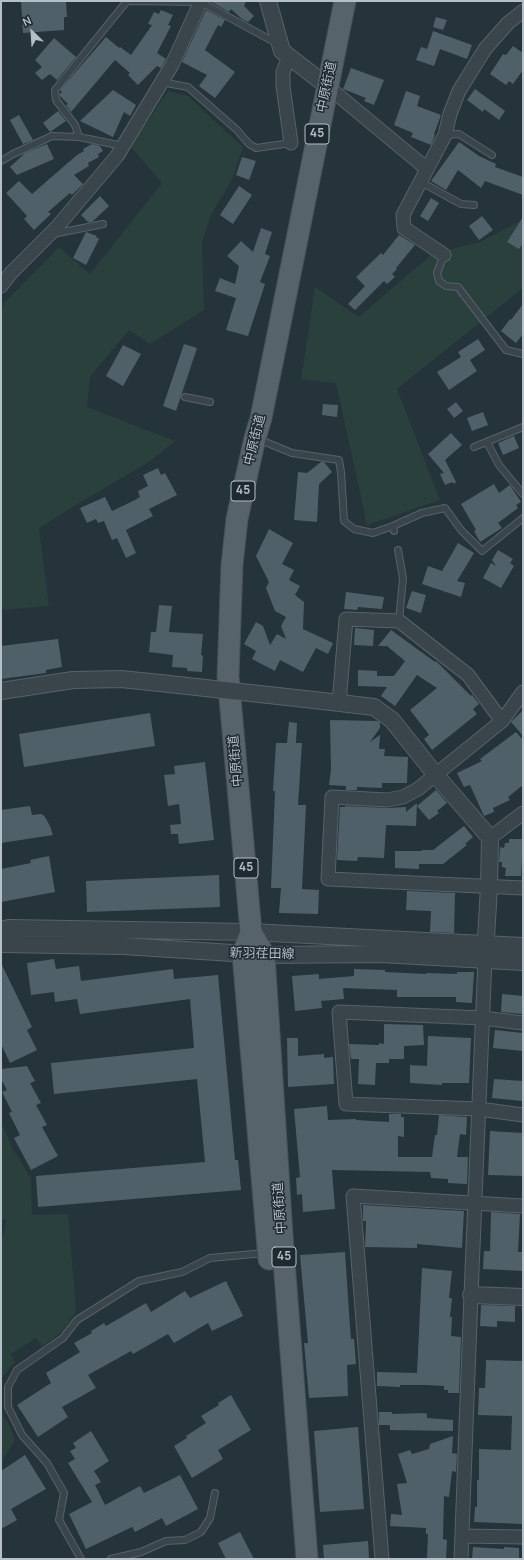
<!DOCTYPE html>
<html>
<head>
<meta charset="utf-8">
<style>
  body { margin:0 }
  #map { position:relative; width:524px; height:1560px; overflow:hidden; background:#25333b; font-family:Manrope,sans-serif }
  canvas { display:block }
  .frame { position:absolute; inset:0; border:2px solid #b4bfc7; pointer-events:none }
  .north { position:absolute; left:12px; top:12px; width:40px; height:40px; -webkit-text-stroke:3px #1e2930; paint-order:stroke; rotate:335deg; font-size:11px; font-weight:700; line-height:16px; text-align:center; color:#b4bfc7 }
  .north::after { content:''; display:block; margin:auto; width:14px; height:18px; background:#b4bfc7; clip-path:polygon(50% 0,100% 100%,50% 72%,0 100%) }
</style>
</head>
<body>
<div id="map">
<canvas width="524" height="1560"></canvas>
<div class="frame"></div>
<div class="north">N</div>
</div>
<script>
const context = document.querySelector('canvas').getContext('2d');
context.lineJoin = 'round';
function paint(path, color) { context.fillStyle = color; context.fill(path, 'evenodd'); }
const poly = rows => new Path2D(rows.map(r => 'M' + r).join(''));
function trace(path, color, width, dash) { context.strokeStyle = color; context.lineWidth = width; context.lineCap = dash ? 'butt' : 'round'; context.setLineDash(dash || []); context.stroke(path); }
function label(font, color, halo, rows, align = 'center') {
  context.font = font + ' Manrope,"Noto Sans JP",sans-serif'; context.lineWidth = 3; context.setLineDash([]); context.textBaseline = 'middle'; context.strokeStyle = halo; context.fillStyle = color; for (const [text, x, y, turn = 0] of rows) {
    context.save(); context.translate(x, y); context.rotate((+turn || 0) * Math.PI / 180); context.textAlign = isNaN(turn) ? turn : align; if (halo) context.strokeText(text, 0, 0); context.fillText(text, 0, 0); context.restore();
  }
}
const green = poly([
  [168,91,188,96,243,147,232,180,211,215,202,242,204,310,150,344,129,330,90,377,87,407,175,441,149,462,79,503,39,528,49,606,1,610,1,311,4,303,59,247,90,274,162,183,130,146],
  [523,217,523,288,397,389,440,500,367,525,336,383,301,380,315,287,359,317,432,254,480,242,522,220],
  [1,1122,14,1151,31,1178,32,1215,68,1214,76,1311,63,1331,42,1347,36,1338,11,1354,15,1362,1,1379,1,1239,3,1236,7,1219,1,1219],
  [1,1409,2,1413,8,1423,15,1440,1,1463]
]);
const building = poly([
  [21,1,66,1,67,17,64,17,64,30,23,33],
  [210,1,246,1,244,6,254,16,248,22,242,19,231,9,229,12],
  [161,10,173,15,168,25,171,26,157,53,166,59,161,68,157,66,138,85,128,75,130,73,115,60,71,112,66,105,68,104,60,96,60,94,62,92,60,90,106,37,119,48,120,47,131,55,152,25,148,24,154,12,159,14],
  [206,10,225,20,221,27,218,25,205,50,235,72,215,98,199,86,207,75,182,62],
  [436,17,447,20,443,30,433,27],
  [433,31,472,45,467,59,440,49,434,66,416,60,421,47,427,49],
  [54,38,76,57,57,80,50,74,42,80,35,73,42,67,35,60],
  [513,46,523,53,523,70,513,84,509,81,506,85,490,74,503,54,506,55],
  [351,68,384,80,374,105,364,101,366,98,343,89],
  [475,89,505,111,499,120,484,109,483,112,467,100],
  [113,90,136,105,130,116,124,112,113,137,80,121],
  [406,91,420,96,417,106,441,115,434,134,435,135,431,145,411,137,413,133,394,125],
  [58,111,66,121,50,132,43,123],
  [19,115,33,140,23,144,10,120],
  [459,142,479,156,496,164,495,167,523,177,523,195,485,181,481,188,458,170,446,190,431,181],
  [47,144,54,159,17,175,10,167,25,153],
  [92,144,100,146,103,151,98,154,99,157,88,163,89,166,74,175,83,184,72,195,70,193,48,212,51,214,34,230,24,219,27,216,6,193,19,181,32,194,77,155,84,151,83,149],
  [242,157,256,161,249,180,236,175],
  [239,186,252,195,233,224,220,215],
  [100,196,109,206,92,222,88,222,81,215],
  [431,198,439,203,428,221,420,216],
  [482,216,493,230,479,240,469,226],
  [523,217,523,243,519,249,507,242],
  [261,228,272,232,265,254,270,256,260,282,265,284,248,336,226,330,236,298,215,291,220,278,235,284,239,266,227,256,241,241,253,252],
  [86,232,97,236,96,237,99,239,86,265,73,258],
  [399,235,415,245,396,268,397,269,392,274,395,277,387,284,384,281,355,310,348,304,365,286,356,277,381,253,383,255],
  [523,304,523,334,516,343,501,331,510,319,511,320],
  [478,339,485,350,470,360,477,371,449,390,437,372,461,357,458,352],
  [184,344,197,348,176,411,163,406],
  [123,345,141,354,123,386,106,376],
  [456,402,463,411,454,418,447,409],
  [323,404,338,405,337,417,322,415],
  [483,412,488,425,472,431,467,418],
  [451,433,462,445,445,460,456,482,454,484,452,482,445,485,440,474,444,473,428,454],
  [514,436,519,448,503,455,498,443],
  [321,462,324,462,332,472,319,484,317,522,294,520,298,472,307,473],
  [158,468,161,475,165,473,177,495,149,509,153,516,126,530,136,553,126,558,117,538,112,540,104,521,98,523,96,519,87,523,80,508,105,497,112,511,135,500,140,497,138,491,148,486,143,475],
  [494,484,499,493,510,485,521,502,516,505,518,508,498,523,502,528,480,542,474,531,476,530,461,504],
  [269,529,293,543,282,564,294,570,289,580,300,586,295,595,304,602,303,629,333,643,328,654,316,648,303,672,280,660,275,671,252,659,256,651,244,644,256,622,263,626,270,645,277,634,286,639,281,626,286,617,275,611,266,588,269,582,256,556],
  [458,543,474,553,457,581,465,583,461,597,422,584,428,566,442,571],
  [498,550,513,559,510,563,514,566,501,588,483,578,491,563,496,566,492,560],
  [412,591,426,595,421,613,406,608],
  [346,592,384,597,382,609,358,607,357,610,344,609],
  [159,605,172,606,169,632,203,634,201,655,203,656,202,672,187,671,187,668,172,667,173,655,149,652,151,632,156,632],
  [355,628,374,630,373,646,354,645],
  [391,630,435,662,436,661,471,696,472,695,479,704,473,709,477,714,432,750,424,739,429,735,427,732,410,710,437,688,417,675,395,706,381,696,387,687,358,686,358,670,377,671,377,676,394,676,405,661,387,646,378,646],
  [58,639,62,667,46,670,46,673,1,679,1,646],
  [523,710,523,736,511,722],
  [150,713,155,746,24,767,19,734],
  [330,720,378,721,380,723,380,728,370,742,380,735,379,749,385,749,384,756,408,757,407,783,382,783,382,788,357,787,357,790,346,790,346,786,329,785,331,770],
  [289,722,297,723,296,743,302,743,298,805,306,805,302,889,319,890,318,914,279,913,281,888,271,888,275,791,273,791,276,743,287,743],
  [516,732,523,740,523,785,508,797,510,800,493,808,494,812,484,816,470,785,464,787,457,773,482,761,480,759],
  [205,762,214,840,179,844,178,834,171,834,170,825,181,824,179,804,168,806,164,775,175,774,174,766],
  [436,790,447,803,437,811,439,813,429,820,417,806],
  [417,803,416,826,386,825,384,858,358,857,357,861,337,860,340,807,345,807,345,806,387,808,406,807,406,812],
  [30,806,32,815,42,814,45,817,50,826,53,835,1,843,1,810],
  [464,826,473,837,465,844,467,845,443,864,419,864,419,869,395,868,395,851,422,851,422,850,433,850],
  [509,839,523,839,521,876,505,876,506,868,502,867,502,862,499,862,500,847,504,848,505,843,509,843],
  [49,856,55,892,1,902,1,869,31,863,30,860],
  [219,875,220,907,87,912,86,881],
  [407,891,455,893,454,933,430,932,431,911,406,910],
  [54,959,56,969,79,966,81,981,173,969,174,979,218,975,235,1160,238,1160,241,1190,38,1207,36,1176,205,1162,197,1079,54,1094,51,1063,194,1048,190,999,80,1014,77,999,55,1002,54,992,31,995,27,963],
  [1,963,32,1027,27,1030,37,1050,10,1063,1,1044],
  [354,969,385,970,385,972,426,974,426,973,457,974,457,972,474,972,472,1003,456,1002,456,997,397,997,397,990,343,988,344,999,321,1001,322,1008,295,1011,292,976,319,974,319,979,354,976],
  [502,994,523,996,523,1014,501,1012],
  [384,1024,423,1025,424,1045,404,1046,404,1059,389,1059,389,1063,376,1063,375,1085,358,1084,359,1059,351,1059,349,1044,379,1045,379,1043,384,1044],
  [495,1030,523,1033,523,1051,493,1048],
  [428,1036,471,1038,469,1083,442,1083,442,1085,410,1083,410,1065,427,1066],
  [287,1038,298,1038,298,1056,324,1054,324,1058,333,1057,334,1084,288,1087],
  [27,1066,35,1081,30,1083,41,1103,36,1105,47,1125,42,1127,58,1156,31,1170,14,1138,20,1135,9,1113,12,1112,2,1092,7,1090,1,1079,1,1069],
  [494,1079,523,1081,522,1101,492,1098],
  [327,1106,328,1120,356,1119,356,1120,389,1122,389,1114,401,1114,401,1117,404,1117,404,1137,398,1136,398,1157,432,1157,435,1135,437,1135,439,1115,467,1117,466,1135,460,1134,457,1157,468,1157,467,1184,448,1183,448,1179,431,1178,430,1172,332,1170,335,1209,303,1212,302,1194,297,1195,296,1178,300,1177,294,1109],
  [490,1131,523,1133,523,1176,488,1175],
  [363,1205,464,1211,462,1248,417,1244,417,1248,365,1247,366,1221,363,1221],
  [491,1212,520,1214,518,1252,523,1252,523,1271,483,1269,484,1251,490,1251],
  [345,1252,350,1327,351,1339,354,1339,356,1364,347,1365,348,1396,309,1398,304,1343,308,1343,300,1255],
  [422,1268,452,1271,449,1298,452,1298,450,1317,452,1317,451,1336,461,1337,459,1393,448,1393,448,1390,444,1390,444,1386,426,1385,400,1385,400,1387,377,1386,377,1372,417,1373],
  [226,1281,243,1316,212,1331,208,1323,174,1343,168,1334,133,1354,131,1351,88,1375,96,1388,62,1407,68,1417,38,1437,17,1405,51,1383,46,1373,80,1352,74,1343,92,1333,91,1331,104,1323,106,1326,146,1303,151,1312,185,1291,190,1298],
  [481,1305,515,1306,515,1322,497,1321,497,1327,480,1326],
  [486,1360,523,1361,523,1524,474,1522,475,1507,477,1507,477,1480,479,1480,479,1449,511,1450,512,1416,478,1415,479,1388,485,1388],
  [231,1395,251,1430,218,1450,223,1459,192,1478,174,1446,187,1438,186,1436,206,1423,201,1416,219,1405,218,1403],
  [379,1412,392,1412,392,1414,424,1413,427,1414,427,1418,453,1420,453,1431,390,1430,390,1425,379,1425],
  [358,1427,364,1509,320,1512,314,1431],
  [91,1431,109,1461,94,1471,101,1482,95,1485,105,1505,140,1486,144,1493,180,1475,198,1509,166,1526,162,1518,135,1532,132,1527,86,1549,69,1514,92,1502,68,1463,75,1459,70,1451,76,1448,73,1443],
  [453,1436,452,1453,457,1454,456,1472,452,1471,449,1497,444,1496,443,1539,447,1540,446,1559,427,1559,428,1534,426,1534,426,1528,390,1526,391,1514,402,1515,397,1484,407,1483,398,1454,410,1450,412,1454,429,1449,430,1444],
  [25,1455,46,1489,11,1509,17,1520,1,1529,1,1471],
  [240,1532,254,1559,226,1559,218,1543],
  [368,1541,369,1559,324,1559,323,1545],
  [473,1547,504,1549,504,1547,519,1548,519,1559,472,1559]
]);
const service = poly([
  [161,82,188,87,237,130,249,144,256,148,291,143],
  [445,135,459,134,492,155],
  [79,137,75,125,56,100,55,90,127,1,201,2,278,44],
  [1,161,13,154,52,136,79,137,123,146],
  [421,182,461,204,474,205],
  [53,234,103,224],
  [444,255,437,273,439,281,446,286,458,287,506,350,523,354],
  [185,397,210,402],
  [258,439,292,453,339,460,341,472,344,521,354,529,373,533,393,526,394,531],
  [487,442,499,465,523,494],
  [474,447,523,427],
  [393,526,422,513,445,508,461,530,482,551,523,518],
  [398,550,403,578,399,621],
  [81,1559,59,1520,64,1493,47,1463,22,1435,8,1407,8,1387,17,1370,63,1338,77,1320,139,1281,182,1272,210,1258,265,1253],
  [111,1559,141,1552,166,1541,185,1540,201,1532,210,1518,215,1493]
]);
const minor = poly([
  [289,57,283,72,283,86,291,143],
  [327,86,427,169],
  [444,255,404,228,403,215,445,135,450,114,459,91,485,49,508,23,523,11],
  [1,286,11,273,57,227,117,156,172,65,201,1],
  [339,704,346,619,399,621,468,675,502,721,523,692],
  [502,721,418,789,403,797,387,800,332,797,328,879,523,888],
  [490,838,523,813],
  [523,1023,483,1018,339,1012,346,1104,479,1109,523,1115],
  [462,1536,523,1537],
  [382,1559,353,1196,523,1206],
  [461,1559,471,1295,485,958]
]);
const tertiary = poly([
  [268,1,282,51,327,86],
  [1,691,73,680,121,679,160,683],
  [314,700,374,707,392,720,435,774,490,838,489,887,485,955],
  [1,930,9,928,251,932,523,946],
  [1,944,123,946,264,955,381,954,523,962],
  [471,1295,523,1297]
]);
const primary = poly([
  [251,932,243,954,269,1259],
  [307,1559,282,1235,264,955,251,932,228,676,232,565,237,519,255,438,261,418,345,1]
]);
const tertiaryBridge = poly([
  [160,683,314,700]
]);
const shields = [
  [317,134,24],
  [243,491,24],
  [246,868,24],
  [284,1257,24]
];
const shieldNames = [
  ["45",317,134],
  ["45",243,491],
  ["45",246,868],
  ["45",284,1257]
];
const streetNames = [
  ["中原街道",327,87,-78],
  ["中原街道",255,440,-76],
  ["中原街道",236,761,-95],
  ["新羽荏田線",262,954,1],
  ["中原街道",280,1208,-94]
];
paint(green, '#2a403c');
paint(building, '#506069');
trace(service, '#576269', 8);
trace(minor, '#576269', 15);
trace(tertiary, '#576269', 18);
trace(primary, '#455057', 23);
trace(service, '#39444b', 6);
trace(minor, '#39444b', 13);
trace(tertiary, '#39444b', 16);
trace(primary, '#57636b', 21);
trace(tertiaryBridge, '#576269', 18, []);
trace(tertiaryBridge, '#39444b', 16);
for (const [x, y, w] of shields) { const box = new Path2D(); box.roundRect(x - w / 2, y - 10, w, 20, 3); context.fillStyle = '#1e2930'; context.fill(box); trace(box, '#b4bfc7', 1); }
label('bold 12px', '#b4bfc7', null, shieldNames);
label('13px', '#b4bfc7', '#1e2930', streetNames);
</script>
</body>
</html>
